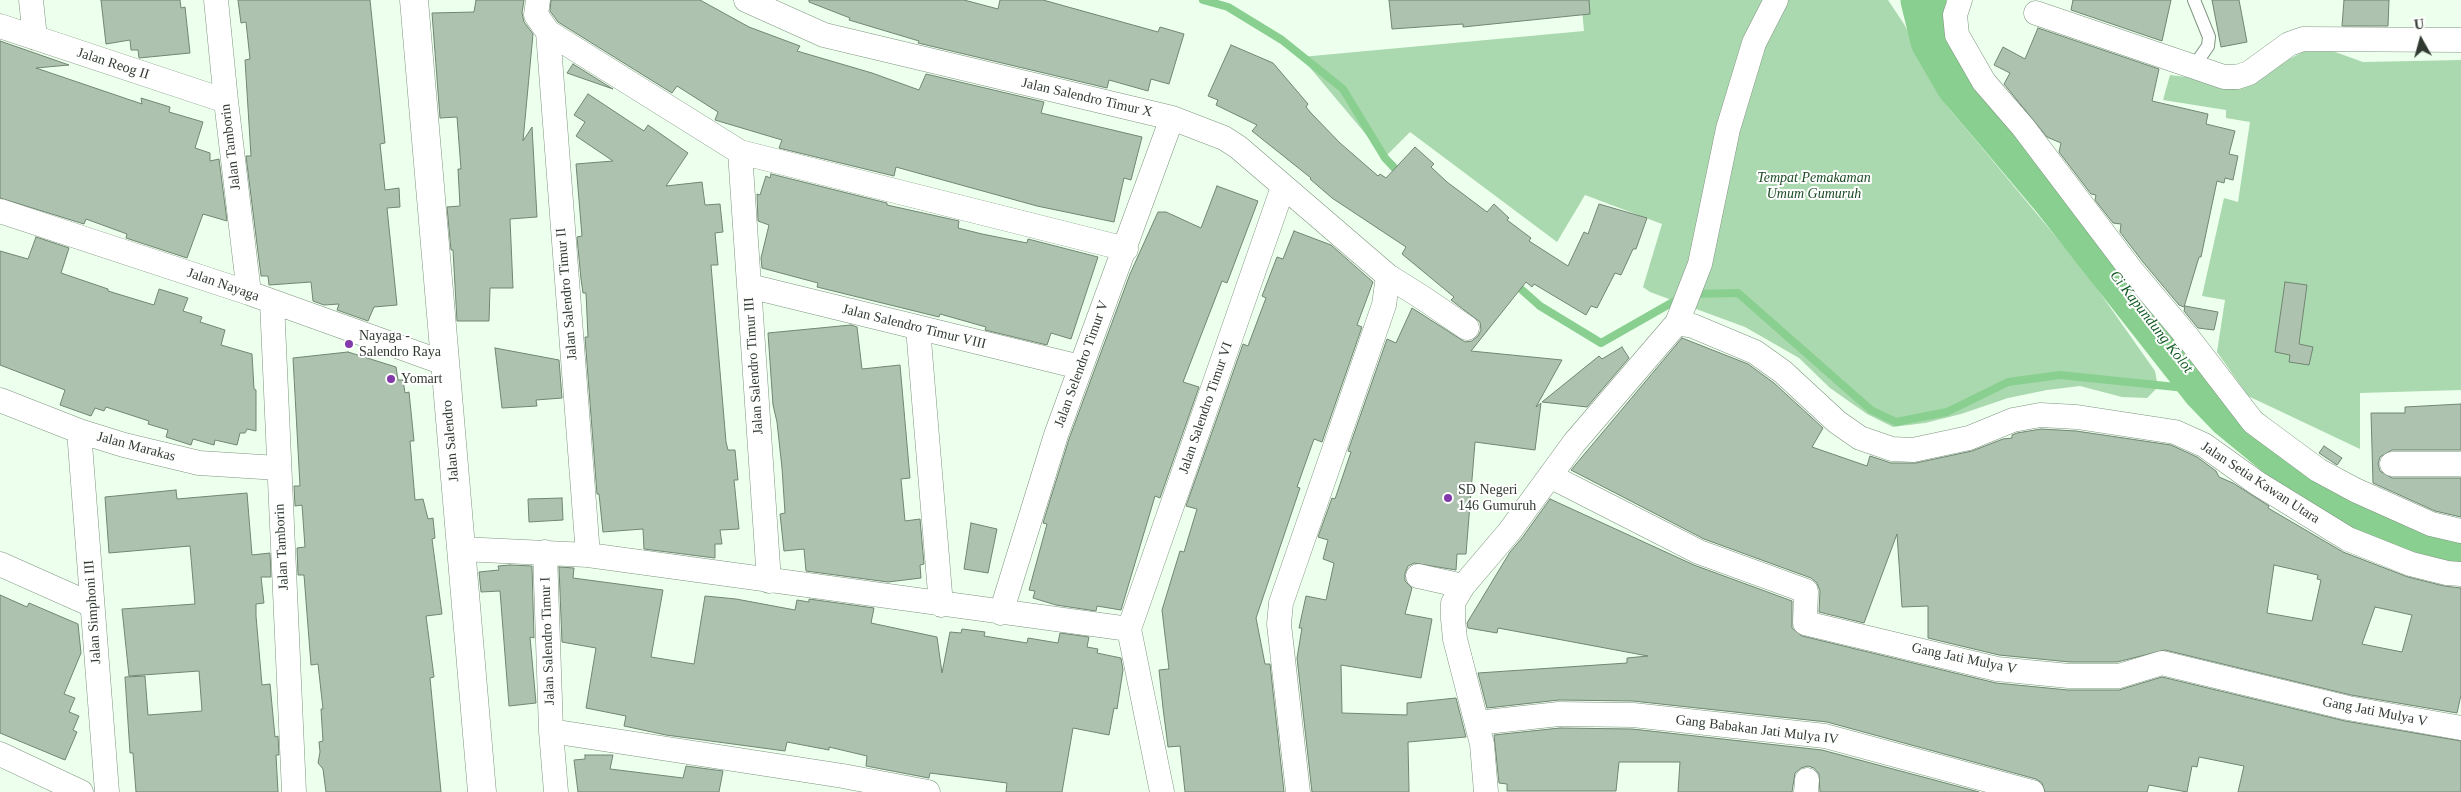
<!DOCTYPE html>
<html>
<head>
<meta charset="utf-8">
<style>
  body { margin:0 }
  #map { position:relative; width:2461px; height:792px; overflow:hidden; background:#edffed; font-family:Georgia,serif }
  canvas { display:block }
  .north { position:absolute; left:2396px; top:15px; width:50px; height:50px; -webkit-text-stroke:4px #fff; paint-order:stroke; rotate:353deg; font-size:14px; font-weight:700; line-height:20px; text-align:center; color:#313a31 }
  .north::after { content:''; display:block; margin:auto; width:18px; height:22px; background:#313a31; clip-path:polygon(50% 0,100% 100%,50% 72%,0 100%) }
</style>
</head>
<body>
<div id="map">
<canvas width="2461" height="792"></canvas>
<div class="north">U</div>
</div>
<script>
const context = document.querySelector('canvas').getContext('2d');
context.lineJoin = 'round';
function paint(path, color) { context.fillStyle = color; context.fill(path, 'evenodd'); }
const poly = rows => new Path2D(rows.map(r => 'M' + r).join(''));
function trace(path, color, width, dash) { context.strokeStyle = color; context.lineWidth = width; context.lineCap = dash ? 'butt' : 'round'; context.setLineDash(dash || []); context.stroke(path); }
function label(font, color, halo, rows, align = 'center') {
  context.font = font + ' Georgia,serif'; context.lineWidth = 4; context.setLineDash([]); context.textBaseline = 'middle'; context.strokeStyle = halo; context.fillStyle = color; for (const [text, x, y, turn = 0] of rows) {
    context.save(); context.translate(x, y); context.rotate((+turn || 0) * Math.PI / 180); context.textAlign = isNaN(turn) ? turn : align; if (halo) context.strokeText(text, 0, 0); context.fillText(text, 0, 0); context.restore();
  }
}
const green = poly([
  [1581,0,1888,0,1904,24,1948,107,2086,273,2155,371,2158,387,2147,398,2122,397,2080,386,2047,390,2008,398,1961,414,1925,423,1893,427,1867,414,1830,388,1799,358,1745,327,1650,292,1643,287,1662,224,1585,195,1557,242,1410,132,1385,157,1301,57,1584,31],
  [2316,45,2363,62,2461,60,2461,390,2360,393,2360,449,2248,396,2217,352,2225,300,2202,296,2224,198,2238,202,2250,122,2226,118,2226,110,2163,100,2170,75,2242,84]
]);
const stream = poly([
  [1203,0,1228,7,1282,40,1343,89,1385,158,1402,176],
  [1513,282,1540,306,1601,343,1680,298],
  [1691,294,1738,293,1871,410,1896,422,1947,412,2008,382,2060,375,2205,390]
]);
const river = poly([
  [1923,0,1933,41,1958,84,2055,199,2205,390,2229,415,2301,474,2399,542,2461,555]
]);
const building = poly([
  [101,0,180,0,181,8,185,7,190,53,139,58,138,50,131,50,130,40,106,44,101,0],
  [238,0,370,0,385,143,380,144,385,190,399,188,400,207,387,208,397,305,374,307,368,321,337,310,339,304,324,305,313,301,311,282,269,285,268,276,261,276,246,156,251,156,245,60,250,59,246,22,241,23,238,0],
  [476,0,524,0,522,13,524,22,533,34,523,141,532,127,537,217,510,219,513,288,490,288,489,321,457,321,453,250,451,250,447,207,460,206,458,169,461,169,457,117,440,118,432,13,474,12,476,0],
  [551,0,700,0,749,27,800,46,797,51,872,73,919,90,926,74,1044,102,1041,113,1142,137,1131,180,1124,178,1114,222,1037,206,896,167,894,176,779,148,782,140,715,120,718,112,677,86,672,93,558,22,550,11,551,0],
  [809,0,964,0,998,9,1000,0,1043,0,1158,32,1160,27,1184,34,1169,84,1151,79,1148,91,1109,80,1107,88,918,43,919,41,849,20,850,18,809,2,809,0],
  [1389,0,1589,0,1590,14,1463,27,1463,24,1392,29,1389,0],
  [2073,0,2171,0,2162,41,2071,10,2073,0],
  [2212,0,2239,0,2247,42,2221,47,2212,0],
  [2344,0,2389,0,2388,26,2342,26,2344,0],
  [2038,28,2159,69,2152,101,2208,114,2206,124,2235,131,2229,154,2238,156,2233,180,2225,178,2224,183,2217,181,2201,257,2199,257,2184,307,2179,305,2143,262,2120,232,2121,224,2113,223,2095,200,2096,195,2091,194,2059,152,2061,143,2047,137,2004,84,2010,73,1994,65,2003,47,2025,59,2038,28],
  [0,41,69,65,36,68,142,104,141,98,170,107,169,112,203,122,195,148,210,153,210,161,219,159,227,221,203,214,187,258,126,238,127,234,86,219,84,224,0,198,0,41],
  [1231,45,1273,63,1308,104,1306,107,1311,113,1340,143,1378,176,1380,174,1386,178,1415,147,1434,164,1431,167,1447,182,1487,212,1494,204,1509,218,1507,220,1531,238,1529,241,1568,266,1584,232,1588,234,1599,204,1647,218,1636,249,1633,249,1621,275,1615,273,1597,308,1591,306,1586,315,1534,284,1532,287,1526,282,1471,351,1562,360,1536,407,1541,403,1535,450,1475,442,1466,554,1457,554,1456,570,1414,563,1408,566,1405,573,1405,581,1412,588,1405,614,1432,619,1421,678,1341,665,1342,713,1407,715,1407,703,1456,698,1466,737,1408,742,1409,792,1312,792,1297,658,1302,628,1299,628,1306,596,1326,600,1334,563,1323,559,1328,540,1318,537,1332,498,1335,499,1351,452,1348,451,1387,339,1396,343,1412,308,1465,342,1472,341,1478,336,1481,330,1480,322,1451,300,1454,297,1402,254,1406,247,1332,198,1310,179,1311,178,1252,131,1257,125,1216,105,1218,100,1208,96,1231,45],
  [573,64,613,89,567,73,573,64],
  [588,94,644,131,648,125,688,153,666,186,702,182,705,205,720,204,723,232,715,233,718,265,711,265,726,442,728,450,735,450,738,480,734,480,739,529,720,530,722,544,715,544,715,558,644,549,643,529,603,532,599,494,597,494,585,337,588,337,586,293,583,293,581,279,577,237,582,236,576,164,613,161,576,136,585,122,574,115,588,94],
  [771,174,887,203,887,205,959,221,958,228,982,234,1027,243,1028,239,1098,257,1071,339,1051,333,1047,345,985,330,986,327,940,314,939,317,817,287,818,283,762,268,761,258,769,225,758,221,757,194,760,195,766,176,770,178,771,174],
  [1217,186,1258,201,1227,283,1222,281,1183,382,1199,387,1160,498,1155,496,1121,610,1097,606,1096,611,1056,605,1033,598,1035,591,1029,590,1047,524,1043,523,1069,439,1130,274,1158,212,1166,212,1201,228,1217,186],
  [1294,231,1331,245,1373,282,1357,325,1362,327,1322,442,1314,439,1297,487,1300,488,1256,618,1265,664,1270,664,1284,792,1185,792,1180,746,1168,747,1163,708,1159,670,1169,669,1162,610,1180,551,1184,552,1197,509,1186,506,1243,344,1248,346,1266,298,1262,296,1277,257,1283,259,1294,231],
  [36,237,69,248,61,273,108,289,108,291,154,305,159,289,188,298,183,311,202,317,200,322,225,330,221,345,252,354,254,389,256,390,256,431,247,429,245,433,240,433,237,445,215,440,214,445,193,439,191,445,166,437,168,430,148,424,149,421,106,407,104,411,95,408,91,416,60,405,65,390,0,365,0,251,28,259,36,237],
  [2285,282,2307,285,2299,344,2313,347,2309,365,2289,362,2290,355,2275,352,2285,282],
  [2185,306,2218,312,2214,330,2198,328,2184,311,2185,306],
  [851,325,857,327,862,369,900,365,910,478,901,479,905,521,920,519,924,564,920,565,921,578,888,582,806,571,804,549,784,551,780,514,785,513,782,468,777,422,773,405,768,333,851,325],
  [1682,338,1748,364,1774,383,1823,428,1812,447,1867,466,1870,456,1891,463,1916,463,1972,451,2003,439,2012,438,2012,435,2017,433,2041,429,2076,431,2171,445,2197,457,2216,471,2219,477,2233,483,2269,506,2268,508,2343,552,2408,577,2444,586,2461,588,2461,695,2457,713,2351,695,2165,650,2117,662,2070,662,1999,655,1928,638,1928,606,1902,607,1897,534,1864,623,1819,612,1820,591,1817,583,1811,578,1704,539,1571,470,1682,338],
  [2274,565,2318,575,2317,579,2321,580,2312,621,2267,613,2274,565],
  [2375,607,2412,615,2402,652,2362,644,2375,607],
  [1622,347,1629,358,1587,407,1542,402,1599,356,1602,359,1622,347],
  [495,348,559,360,562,398,536,400,537,406,502,408,495,348],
  [348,352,396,367,398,380,403,380,405,393,409,392,414,441,410,441,415,500,423,499,428,519,433,518,435,538,432,539,442,614,426,616,434,677,430,678,441,792,326,792,323,769,318,763,320,752,319,742,323,741,321,709,323,709,318,664,311,665,304,575,298,575,297,548,305,547,302,505,295,506,294,486,300,486,293,358,348,352],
  [2461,404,2461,450,2392,450,2380,457,2378,464,2380,471,2392,478,2461,478,2461,517,2435,511,2373,483,2371,413,2405,413,2405,407,2461,404],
  [2324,446,2342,458,2337,465,2319,453,2324,446],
  [176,490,177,499,247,493,252,555,270,553,271,577,261,577,264,603,256,604,256,616,262,685,270,684,275,737,278,736,279,755,276,755,278,792,136,792,133,753,130,753,125,677,145,676,148,715,202,711,199,671,129,676,122,609,195,604,190,546,109,553,105,497,176,490],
  [562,498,563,520,529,522,528,499,562,498],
  [1550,499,1694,565,1792,601,1792,628,1802,636,1996,683,2068,690,2119,690,2162,677,2345,721,2461,741,2461,792,2238,792,2244,766,2199,757,2197,767,2192,766,2187,792,2149,785,2147,792,2045,792,2042,783,2036,779,1827,722,1633,701,1559,700,1487,708,1478,673,1627,663,1627,658,1648,656,1498,628,1497,633,1468,628,1467,623,1510,552,1522,538,1550,499],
  [971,523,997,529,988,573,964,569,971,523],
  [510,565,532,566,534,638,530,637,536,703,509,706,500,591,481,592,479,572,499,570,498,566,510,565],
  [559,567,574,568,573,578,663,590,651,657,694,664,705,596,736,599,795,610,797,600,809,602,809,599,874,608,871,623,937,637,942,673,950,632,961,633,962,629,985,632,984,636,1027,643,1028,638,1058,643,1060,633,1089,637,1087,647,1098,649,1097,653,1121,658,1123,670,1117,709,1114,708,1109,735,1073,728,1062,792,1006,792,1007,783,930,773,929,778,866,766,867,756,829,747,829,750,787,742,785,751,666,735,624,726,626,716,586,708,596,648,562,642,559,567],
  [0,595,27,607,29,603,78,624,81,653,64,694,75,698,69,712,79,716,73,730,77,732,65,760,0,733,0,595],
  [1560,728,1632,729,1822,750,1979,792,1820,792,1819,774,1814,768,1808,766,1801,768,1795,773,1792,792,1678,792,1680,762,1619,762,1616,791,1507,791,1507,784,1499,783,1494,735,1560,728],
  [585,755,613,755,610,769,683,778,686,766,723,771,719,792,578,792,574,760,585,759,585,755]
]);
const lane = poly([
  [2187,65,2199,59,2208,46,2209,37,2194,0]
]);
const street = poly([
  [31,0,35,38],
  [216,0,226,101,249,293],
  [538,0,536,15,548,32,740,152,1126,249],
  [746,0,824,35,1172,118,1224,138,1238,147,1388,276,1423,298,1467,328],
  [1960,0,1955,15,1957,35,1984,82,2023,127,2132,271,2190,340,2253,422,2318,470,2355,490,2431,524,2461,531],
  [2036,13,2224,77,2237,77,2249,73,2289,44,2303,39,2461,40],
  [0,26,226,101],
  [548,32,588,555],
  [740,152,769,581],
  [0,211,249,293,444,363],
  [749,286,1080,367],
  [272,302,294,792],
  [1677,323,1693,326,1755,352,1783,372,1837,422,1860,438,1892,449,1913,450,1969,438,2013,420,2040,415,2077,417,2175,432,2204,445,2257,483,2348,539,2411,564,2447,573,2461,574],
  [918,328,941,605],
  [0,400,79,431,124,445,199,463,278,468],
  [79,431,107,792],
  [2392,464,2461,464],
  [1550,476,1699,552,1806,591,1805,623,1997,669,2069,676,2119,676,2162,663,2348,708,2461,728],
  [461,549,588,555,1129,629,1162,792],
  [545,552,551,731,556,792],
  [0,564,92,605],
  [1418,576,1463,586],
  [1001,613,1056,435,1172,118],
  [1129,629,1283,187],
  [1477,723,1559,714,1633,715,1825,736,2032,792],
  [551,731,843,776,928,792],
  [0,754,81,792],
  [1298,792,1279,624,1281,603,1384,305,1388,276],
  [1486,792,1482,744,1455,639,1453,619,1453,603,1463,586,1509,532,1574,443,1677,323,1700,264,1728,129,1754,43,1776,0],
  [1806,792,1807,780]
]);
const secondary = poly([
  [414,0,482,792]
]);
const markers = [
  [349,344,5,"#8439aa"],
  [391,379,5,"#8439aa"],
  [1448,498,5,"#8439aa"]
];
const streetNames = [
  ["Jalan Reog II",113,64,18],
  ["Jalan Salendro Timur X",1087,98,13],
  ["Jalan Tamborin",231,147,-97],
  ["Jalan Nayaga",223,285,19],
  ["Jalan Salendro Timur II",567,294,-95],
  ["Jalan Salendro Timur VIII",914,327,14],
  ["Jalan Selendro Timur V",1082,364,-70],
  ["Jalan Salendro Timur III",754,366,-94],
  ["Jalan Salendro Timur VI",1206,408,-71],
  ["Jalan Salendro",451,441,-95],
  ["Jalan Marakas",136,447,15],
  ["Jalan Setia Kawan Utara",2260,483,33],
  ["Jalan Tamborin",282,547,-93],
  ["Jalan Simphoni III",93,612,-94],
  ["Jalan Salendro Timur I",548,641,-92],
  ["Gang Jati Mulya V",1964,659,12],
  ["Gang Jati Mulya V",2375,712,11],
  ["Gang Babakan Jati Mulya IV",1757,730,7]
];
const parkNames = [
  ["Tempat Pemakaman",1814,178],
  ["Umum Gumuruh",1814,194]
];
const poiNames = [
  ["Nayaga -",359,336],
  ["Salendro Raya",359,352],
  ["Yomart",401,379],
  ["SD Negeri",1458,490],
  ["146 Gumuruh",1458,506]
];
const waterNames = [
  ["Ci Kapundung Kolot",2151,322,52]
];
paint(green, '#abd9af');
trace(stream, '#89cf90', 8);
trace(river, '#89cf90', 45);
paint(building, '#adc3af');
trace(building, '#718673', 1);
trace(lane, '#7f9480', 14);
trace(street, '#7f9480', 25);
trace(secondary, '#7f9480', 29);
trace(lane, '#fff', 12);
trace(street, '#fff', 24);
trace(secondary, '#fff', 28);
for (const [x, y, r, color] of markers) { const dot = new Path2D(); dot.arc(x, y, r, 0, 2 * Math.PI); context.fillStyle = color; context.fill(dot); trace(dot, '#fff', 2); }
label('14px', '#313a31', '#fff', streetNames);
label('italic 14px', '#1a4b22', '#fff', parkNames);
label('14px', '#313a31', '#fff', poiNames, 'left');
label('italic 15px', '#105b22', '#fff', waterNames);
</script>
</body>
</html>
